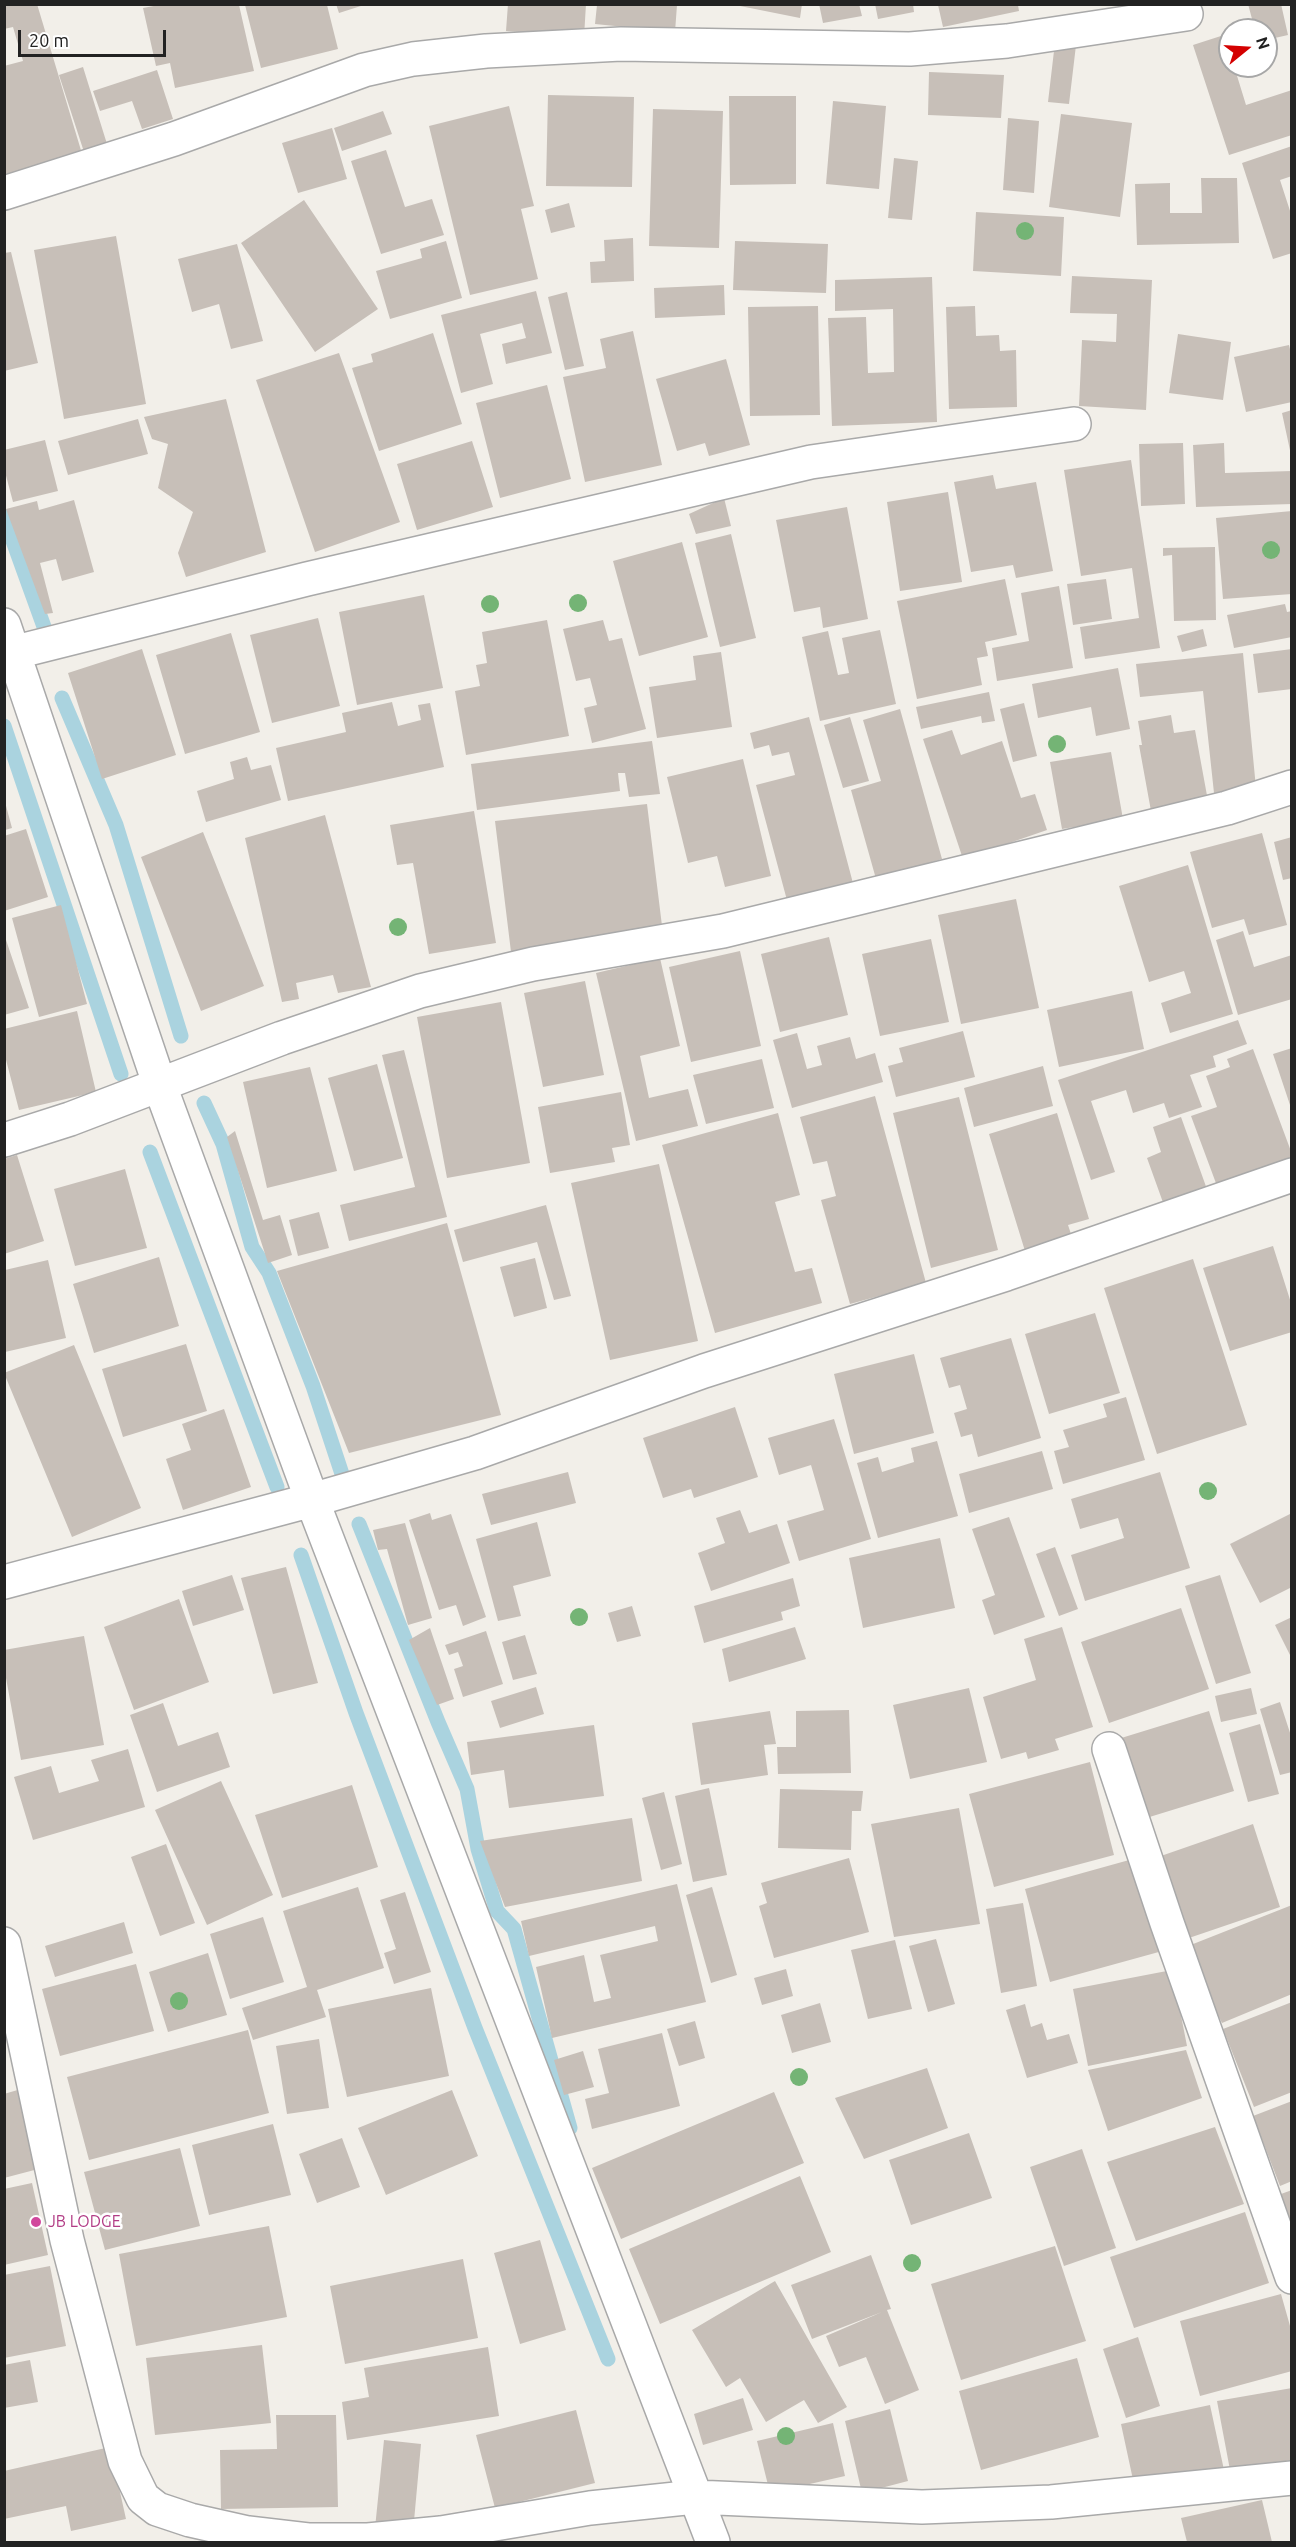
<!DOCTYPE html>
<html>
<head>
<meta charset="utf-8">
<style>
  body { margin:0 }
  #map { position:relative; width:1296px; height:2547px; overflow:hidden; background:#f2efe9; font-family:Ubuntu,sans-serif }
  canvas { display:block }
  .frame { position:absolute; inset:0; border:6px solid #222; pointer-events:none }
  .north { position:absolute; left:1218px; top:18px; width:60px; height:60px; box-sizing:border-box; background:#fff; border:2px solid #a7a7a7; border-radius:50%; rotate:72deg; font-size:16px; font-weight:700; line-height:24px; text-align:center; color:#222 }
  .north::after { content:''; display:block; margin:auto; width:21px; height:27px; background:#d40000; clip-path:polygon(50% 0,100% 100%,50% 72%,0 100%) }
  .scale { position:absolute; left:18px; top:30px; width:148px; height:27px; box-sizing:border-box; border:3px solid #222; border-top:0; padding-left:8px; font-size:18px; line-height:21px; white-space:nowrap; color:#222; -webkit-text-stroke:4px #fff; paint-order:stroke }
</style>
</head>
<body>
<div id="map">
<canvas width="1296" height="2547"></canvas>
<div class="frame"></div>
<div class="north">N</div>
<div class="scale">20 m</div>
</div>
<script>
const context = document.querySelector('canvas').getContext('2d');
context.lineJoin = 'round';
const poly = rows => new Path2D(rows.map(r => 'M' + r).join(''));
function trace(path, color, width, dash) { context.strokeStyle = color; context.lineWidth = width; context.lineCap = dash ? 'butt' : 'round'; context.setLineDash(dash || []); context.stroke(path); }
function paint(path, color) { context.fillStyle = color; context.fill(path, 'evenodd'); }
function label(font, color, halo, rows, align = 'center') {
  context.font = font + ' Ubuntu,sans-serif'; context.lineWidth = 5; context.setLineDash([]); context.textBaseline = 'middle'; context.strokeStyle = halo; context.fillStyle = color; for (const [text, x, y, turn = 0] of rows) {
    context.save(); context.translate(x, y); context.rotate((+turn || 0) * Math.PI / 180); context.textAlign = isNaN(turn) ? turn : align; if (halo) context.strokeText(text, 0, 0); context.fillText(text, 0, 0); context.restore();
  }
}
const stream = poly([
  [4,516,47,635],
  [62,698,116,825,181,1036],
  [4,726,121,1074],
  [204,1103,223,1144,252,1247,269,1273,313,1386,342,1474],
  [150,1152,277,1487],
  [359,1524,438,1722,467,1789,478,1849,497,1911,514,1929,570,2128],
  [301,1555,356,1713,475,2028,608,2359]
]);
const building = poly([
  [4,4,37,4,83,157,8,180,4,167,4,66,23,61,13,27,4,29],
  [336,4,364,4,364,5,339,13],
  [508,4,586,4,584,37,506,31],
  [730,4,802,4,800,18],
  [819,4,859,4,862,16,823,23],
  [875,4,913,4,914,12,878,19],
  [1248,4,1281,4,1288,35,1266,40,1266,30,1255,30],
  [159,5,239,5,254,71,175,88,170,63,156,66,143,8],
  [245,5,327,5,338,49,261,68],
  [597,5,677,5,675,32,595,24],
  [938,5,1018,5,1019,11,943,27],
  [1058,17,1079,20,1069,104,1048,102],
  [1224,35,1230,55,1230,66,1234,66,1246,105,1292,90,1292,135,1229,155,1193,45],
  [83,67,107,144,84,152,59,75],
  [157,70,173,119,142,129,132,101,100,111,93,91],
  [929,72,1004,75,1001,118,928,115],
  [548,95,634,97,632,187,546,186],
  [729,96,796,96,796,184,730,185],
  [833,101,886,106,879,189,826,184],
  [509,106,534,206,521,209,538,279,470,295,429,126],
  [653,109,723,111,719,248,649,246],
  [383,111,392,134,342,151,334,128],
  [1061,114,1132,123,1120,217,1049,207],
  [1008,118,1039,121,1034,193,1003,190],
  [332,128,347,179,298,193,282,143],
  [1292,146,1292,176,1280,180,1292,217,1292,253,1273,259,1242,163],
  [386,150,405,207,432,199,444,235,381,254,351,161],
  [894,158,918,161,912,220,888,218],
  [1201,178,1237,178,1239,243,1137,245,1135,184,1170,183,1170,213,1202,213],
  [304,200,378,309,315,352,241,243],
  [569,203,575,227,551,233,545,210],
  [976,212,1064,217,1061,276,973,271],
  [116,236,146,404,64,419,34,250],
  [633,238,634,281,591,283,590,262,605,261,604,240],
  [446,241,462,298,390,319,376,271,422,258,420,249],
  [735,241,828,244,826,293,733,290],
  [237,244,263,341,231,349,219,304,192,312,178,259],
  [11,252,38,363,4,371,4,253],
  [1072,276,1152,280,1146,410,1079,406,1082,340,1116,342,1117,314,1070,313],
  [932,277,937,422,832,426,828,318,866,317,868,373,894,372,893,309,835,311,835,280],
  [724,285,725,315,655,318,654,288],
  [536,291,552,353,506,364,502,344,526,338,522,323,480,334,493,384,461,393,441,315],
  [567,292,584,366,565,370,548,297],
  [818,306,820,415,750,416,748,307],
  [975,306,976,336,999,335,1000,351,1016,350,1017,407,949,409,946,307],
  [633,331,662,465,585,482,563,377,606,368,600,339],
  [433,333,462,424,379,451,352,368,373,362,371,354],
  [1178,334,1231,342,1223,400,1169,393],
  [1289,345,1292,357,1292,402,1246,412,1234,357],
  [339,353,400,522,315,552,256,380],
  [726,359,750,445,709,456,705,443,677,451,656,379],
  [547,385,571,479,500,498,476,403],
  [226,399,266,552,186,577,178,553,193,512,158,488,168,444,152,439,144,417],
  [1292,410,1292,455,1291,455,1282,413],
  [138,419,148,454,68,475,58,441],
  [45,440,58,491,13,502,4,468,4,450],
  [472,441,493,507,417,530,397,464],
  [1183,443,1185,504,1141,506,1139,444],
  [1224,443,1225,473,1292,471,1292,504,1196,507,1193,445],
  [1131,460,1160,648,1085,659,1080,627,1139,618,1132,568,1081,576,1064,470],
  [993,475,996,489,1036,482,1053,571,1016,578,1013,565,971,572,954,482],
  [948,492,962,582,900,591,887,502],
  [724,498,731,526,696,534,689,514],
  [74,500,94,572,62,581,56,559,40,563,53,613,45,614,6,509,37,501,39,510],
  [847,507,868,619,823,628,820,607,794,612,776,520],
  [1292,511,1292,594,1223,599,1216,518],
  [731,534,756,638,720,647,695,543],
  [682,542,708,637,639,656,613,561],
  [1215,547,1216,620,1174,621,1172,555,1163,556,1163,548],
  [1005,579,1017,635,985,642,988,656,977,658,982,685,917,699,897,601],
  [1106,579,1112,619,1073,625,1067,584],
  [1059,586,1073,668,997,681,992,648,1029,641,1021,593],
  [424,595,443,688,357,705,339,612],
  [1285,604,1287,612,1292,611,1292,637,1234,648,1227,615],
  [318,618,340,706,272,723,250,635],
  [547,620,569,736,466,755,455,691,480,686,476,665,487,663,482,632],
  [603,620,609,641,622,638,646,729,592,743,584,708,597,705,590,678,576,681,563,629],
  [1203,629,1207,646,1182,652,1177,636],
  [880,630,896,704,820,721,802,637,828,631,838,675,849,673,842,638],
  [231,633,260,732,185,754,156,655],
  [142,649,176,755,102,779,68,673],
  [1292,649,1292,689,1258,693,1253,654],
  [721,652,732,727,657,738,649,687,696,680,693,656],
  [1243,653,1256,788,1214,793,1203,691,1140,697,1136,664],
  [1118,668,1130,729,1096,736,1091,707,1038,718,1032,684],
  [989,692,995,721,982,723,981,716,921,729,916,707],
  [392,702,398,726,421,720,418,705,430,703,444,767,288,801,276,748,346,732,342,713],
  [1024,703,1037,756,1013,762,1000,709],
  [900,709,942,859,908,869,910,877,878,886,851,790,881,781,863,720],
  [1171,715,1174,733,1195,730,1208,801,1151,811,1139,745,1142,745,1138,721],
  [809,717,854,887,788,904,756,785,795,775,789,752,772,756,769,745,754,749,750,733],
  [850,717,869,781,843,788,824,725],
  [952,730,961,755,1002,741,1021,798,1035,794,1047,830,963,859,923,739],
  [652,741,660,794,629,797,625,773,618,773,620,791,477,810,471,764],
  [1111,752,1123,819,1062,829,1050,762],
  [247,757,251,770,271,765,281,800,206,822,197,791,234,779,230,762],
  [743,759,771,876,725,887,717,856,688,863,667,777],
  [5,802,12,828,5,830],
  [647,804,663,934,511,952,495,821],
  [474,811,496,943,429,954,413,863,397,865,390,825],
  [325,815,371,987,338,993,333,975,296,983,299,999,282,1002,245,838],
  [26,829,48,897,4,911,4,836],
  [203,832,264,986,201,1011,141,857],
  [1262,833,1287,925,1249,935,1244,919,1212,928,1190,852],
  [1292,837,1292,878,1283,880,1274,842],
  [1188,865,1233,1014,1170,1033,1161,1003,1191,993,1184,971,1149,982,1119,886],
  [1016,899,1039,1008,961,1024,938,915],
  [61,905,87,1004,39,1017,12,918],
  [1243,931,1254,967,1292,955,1292,999,1238,1015,1216,940],
  [4,934,29,1008,4,1015],
  [829,937,848,1015,780,1032,761,954],
  [931,939,949,1022,880,1036,862,954],
  [740,951,761,1046,691,1062,669,967],
  [660,958,680,1046,640,1056,649,1098,688,1089,698,1126,636,1141,596,973],
  [585,981,604,1075,543,1087,524,993],
  [1132,991,1144,1049,1059,1067,1047,1010],
  [501,1002,530,1163,447,1178,417,1017],
  [77,1011,96,1092,19,1110,4,1052,4,1029],
  [1238,1020,1247,1044,1213,1056,1216,1067,1190,1075,1202,1107,1169,1118,1164,1103,1133,1113,1126,1090,1091,1101,1115,1172,1091,1180,1058,1080],
  [963,1031,975,1077,896,1097,888,1066,903,1062,899,1048],
  [797,1033,807,1069,822,1065,817,1046,850,1037,856,1059,875,1053,883,1082,792,1108,773,1040],
  [1292,1048,1292,1108,1291,1108,1273,1054],
  [1253,1049,1292,1154,1292,1167,1220,1194,1191,1116,1217,1107,1206,1076,1230,1067,1227,1059],
  [404,1050,447,1217,349,1241,340,1205,415,1187,382,1055],
  [762,1059,774,1108,706,1124,693,1075],
  [377,1064,403,1158,354,1171,328,1078],
  [1043,1066,1053,1106,974,1127,964,1088],
  [310,1067,337,1171,267,1188,243,1082],
  [621,1092,630,1145,612,1148,615,1162,550,1173,538,1107],
  [875,1096,926,1283,850,1304,821,1200,836,1196,827,1161,813,1164,800,1117],
  [959,1097,998,1250,931,1268,893,1113],
  [778,1113,800,1195,775,1202,795,1272,812,1268,822,1303,715,1333,662,1145],
  [1057,1113,1089,1219,1068,1225,1072,1237,1025,1251,989,1134],
  [1181,1117,1208,1192,1165,1208,1147,1158,1161,1152,1153,1127],
  [235,1131,263,1220,280,1215,292,1255,268,1263,227,1137],
  [17,1155,44,1241,4,1254,4,1159],
  [659,1164,698,1341,610,1360,571,1183],
  [125,1169,147,1248,75,1266,54,1189],
  [546,1205,571,1296,554,1300,537,1242,463,1262,454,1230],
  [319,1212,329,1248,298,1256,289,1220],
  [447,1223,501,1415,349,1453,277,1271],
  [1273,1246,1292,1306,1292,1332,1230,1351,1203,1268],
  [159,1257,179,1326,94,1353,73,1284],
  [535,1258,547,1308,514,1317,500,1267],
  [1193,1259,1247,1425,1157,1454,1104,1288],
  [48,1260,66,1338,5,1352,5,1270],
  [1095,1313,1120,1393,1049,1414,1025,1334],
  [1011,1338,1041,1438,978,1457,972,1434,961,1437,954,1413,967,1409,960,1385,949,1388,940,1358],
  [186,1344,207,1411,123,1437,102,1369],
  [74,1345,141,1508,72,1537,4,1373],
  [914,1354,934,1433,854,1454,834,1374],
  [1126,1397,1145,1460,1063,1484,1054,1451,1069,1447,1063,1430,1107,1417,1103,1404],
  [735,1407,758,1477,694,1498,691,1489,663,1498,643,1438],
  [224,1409,251,1487,183,1510,166,1459,191,1450,182,1424],
  [834,1419,871,1539,799,1561,787,1521,824,1510,811,1465,779,1475,768,1438],
  [937,1441,958,1516,878,1538,857,1463,878,1457,882,1472,914,1462,911,1448],
  [1042,1451,1053,1489,969,1513,959,1474],
  [568,1472,576,1503,491,1525,482,1494],
  [1160,1472,1190,1568,1085,1601,1071,1555,1124,1538,1118,1518,1080,1529,1071,1499],
  [740,1510,749,1533,777,1524,790,1563,711,1591,698,1553,725,1543,716,1518],
  [430,1513,432,1520,451,1514,486,1617,463,1626,456,1605,439,1610,409,1520],
  [1292,1513,1292,1587,1260,1603,1230,1544],
  [1009,1517,1045,1617,994,1635,982,1600,995,1595,972,1529],
  [537,1522,551,1576,513,1586,521,1616,498,1621,476,1539],
  [405,1523,432,1618,408,1625,387,1549,378,1550,373,1530],
  [940,1538,955,1608,863,1628,849,1558],
  [1055,1547,1078,1609,1059,1616,1036,1554],
  [286,1567,318,1683,273,1694,241,1578],
  [232,1575,244,1610,193,1626,182,1591],
  [1220,1575,1251,1673,1216,1684,1185,1586],
  [793,1578,800,1606,781,1612,783,1620,704,1643,694,1606],
  [179,1599,209,1682,134,1710,104,1627],
  [632,1606,641,1636,617,1642,608,1613],
  [1181,1608,1209,1689,1109,1723,1081,1642],
  [1292,1617,1292,1659,1275,1625],
  [795,1627,806,1659,729,1682,722,1649],
  [1062,1627,1093,1727,1055,1739,1059,1750,1028,1759,1026,1752,1001,1759,983,1697,1036,1680,1024,1639],
  [430,1628,454,1699,437,1705,409,1640],
  [486,1631,503,1684,463,1697,454,1669,463,1666,458,1652,449,1655,445,1645],
  [525,1635,537,1674,513,1680,502,1642],
  [84,1636,104,1745,21,1760,4,1667,4,1650],
  [536,1687,544,1714,500,1728,491,1701],
  [969,1688,987,1762,910,1779,893,1705],
  [1251,1688,1257,1714,1221,1722,1215,1696],
  [1280,1702,1292,1739,1292,1772,1280,1775,1260,1709],
  [163,1703,178,1746,218,1732,230,1767,157,1792,130,1715],
  [849,1710,851,1773,778,1774,777,1747,796,1747,796,1711],
  [770,1711,776,1744,764,1745,768,1775,701,1785,692,1723],
  [1209,1711,1234,1791,1143,1819,1118,1739],
  [1260,1724,1279,1794,1248,1802,1229,1733],
  [594,1725,604,1796,509,1808,504,1770,471,1775,467,1742],
  [128,1749,145,1807,33,1840,14,1777,51,1766,59,1793,99,1781,91,1760],
  [1090,1762,1114,1855,994,1887,969,1794],
  [221,1781,273,1895,207,1925,155,1810],
  [352,1785,378,1867,282,1898,255,1815],
  [709,1788,727,1875,693,1882,675,1796],
  [780,1789,863,1791,861,1811,852,1811,851,1850,778,1848],
  [664,1792,682,1864,661,1870,642,1798],
  [959,1808,980,1924,894,1937,871,1824],
  [632,1818,642,1881,505,1907,480,1841],
  [1253,1824,1280,1907,1186,1939,1158,1857],
  [166,1844,195,1923,160,1936,131,1857],
  [1140,1857,1166,1950,1050,1982,1025,1889],
  [849,1858,869,1932,774,1958,759,1906,767,1903,761,1883],
  [677,1884,706,2002,552,2038,536,1967,584,1955,594,2002,611,1998,600,1955,658,1941,655,1926,529,1956,521,1921],
  [358,1887,384,1968,317,1990,326,2017,253,2040,242,2008,307,1987,283,1911],
  [712,1887,737,1975,711,1983,686,1895],
  [405,1892,431,1972,394,1984,384,1953,396,1949,380,1900],
  [1023,1903,1037,1986,1001,1993,986,1909],
  [1292,1905,1292,1994,1222,2023,1183,1948],
  [263,1917,284,1982,230,1999,210,1934],
  [124,1922,133,1953,55,1977,45,1946],
  [936,1939,955,2004,928,2012,909,1946],
  [895,1940,912,2009,868,2019,851,1950],
  [208,1953,227,2015,168,2032,149,1972],
  [136,1964,154,2031,60,2056,42,1989],
  [786,1969,793,1996,762,2005,754,1978],
  [1172,1970,1187,2046,1088,2066,1073,1989],
  [431,1988,449,2076,347,2097,328,2009],
  [1292,2002,1292,2092,1254,2107,1223,2029],
  [820,2003,831,2042,792,2053,781,2015],
  [1025,2004,1031,2027,1042,2023,1047,2040,1069,2034,1078,2063,1027,2078,1006,2010],
  [695,2021,705,2058,679,2066,667,2029],
  [248,2030,269,2113,89,2160,67,2077],
  [662,2033,680,2106,592,2129,585,2099,609,2093,598,2049],
  [319,2039,329,2108,287,2114,276,2046],
  [1186,2050,1202,2098,1108,2131,1088,2070],
  [583,2051,594,2087,564,2095,554,2060],
  [927,2068,948,2128,864,2159,835,2098],
  [21,2089,42,2168,4,2178,4,2094],
  [452,2090,478,2156,386,2195,358,2128],
  [774,2092,804,2163,621,2239,592,2168],
  [1292,2101,1292,2181,1280,2186,1253,2116],
  [273,2124,291,2195,209,2215,192,2145],
  [1215,2127,1244,2204,1136,2241,1107,2162],
  [969,2133,992,2198,911,2225,889,2160],
  [342,2138,360,2187,317,2203,299,2154],
  [180,2148,200,2226,105,2250,84,2172],
  [1082,2149,1116,2248,1064,2266,1030,2167],
  [800,2176,831,2252,660,2324,629,2249],
  [32,2183,48,2255,4,2265,4,2189],
  [1292,2190,1292,2223,1291,2223,1281,2194],
  [1245,2212,1269,2283,1134,2328,1110,2257],
  [269,2226,287,2317,136,2346,119,2254],
  [540,2240,566,2330,520,2344,494,2253],
  [1055,2246,1086,2341,961,2380,931,2284],
  [871,2255,891,2309,887,2310,919,2390,885,2404,866,2357,839,2367,826,2336,882,2312,812,2339,791,2285],
  [463,2259,478,2338,345,2364,330,2286],
  [50,2266,66,2346,4,2358,4,2275],
  [775,2281,847,2407,818,2423,804,2400,766,2422,740,2378,726,2387,692,2330],
  [1281,2294,1292,2333,1292,2371,1200,2396,1180,2321],
  [1138,2337,1160,2406,1126,2418,1103,2349],
  [262,2345,271,2423,155,2435,146,2358],
  [488,2347,499,2416,347,2440,342,2402,369,2397,364,2368],
  [1077,2358,1099,2437,981,2470,959,2391],
  [30,2360,38,2402,4,2408,4,2365],
  [1292,2388,1292,2460,1230,2470,1217,2401],
  [743,2398,753,2430,703,2445,694,2414],
  [1210,2405,1224,2470,1135,2489,1121,2424],
  [890,2409,908,2481,862,2493,845,2421],
  [576,2410,595,2483,495,2508,476,2435],
  [276,2415,336,2415,338,2507,221,2509,220,2450,277,2449],
  [833,2423,845,2476,770,2493,757,2441],
  [384,2440,421,2444,413,2532,375,2528],
  [110,2447,126,2519,71,2531,66,2506,4,2519,4,2471],
  [1262,2500,1272,2542,1187,2542,1181,2518]
]);
const street = poly([
  [4,193,174,139,364,70,413,59,486,51,621,44,910,49,1007,41,1186,14],
  [4,625,160,1086,312,1500,713,2542],
  [4,655,307,579,811,462,1074,424],
  [4,1140,70,1119,282,1038,420,991,533,964,723,931,1227,808,1292,787],
  [4,1582,312,1500,475,1453,704,1371,1006,1274,1292,1175],
  [1109,1749,1167,1923,1292,2277],
  [4,1944,67,2240,125,2461,143,2498,157,2509,190,2520,248,2533,308,2540,368,2540,441,2533,590,2508,695,2497,922,2507,1051,2502,1292,2478]
]);
const trees = [
  [1025,231],
  [1271,550],
  [578,603],
  [490,604],
  [1057,744],
  [398,927],
  [1208,1491],
  [579,1617],
  [179,2001],
  [799,2077],
  [912,2263],
  [786,2436]
];
const markers = [
  [36,2222,6,"#d1479c"]
];
const hotelNames = [
  ["JB LODGE",48,2222]
];
trace(stream, '#aad3df', 15);
paint(building, '#c7bfb8');
trace(street, '#a9a9a9', 36);
trace(street, '#fff', 33);
context.fillStyle = '#74b475';
for (const [x, y] of trees) { context.beginPath(); context.arc(x, y, 9, 0, 2 * Math.PI); context.fill(); }
for (const [x, y, r, color] of markers) { const dot = new Path2D(); dot.arc(x, y, r, 0, 2 * Math.PI); context.fillStyle = color; context.fill(dot); trace(dot, '#fff', 2); }
label('16px', '#b23c85', '#fff', hotelNames, 'left');
</script>
</body>
</html>
